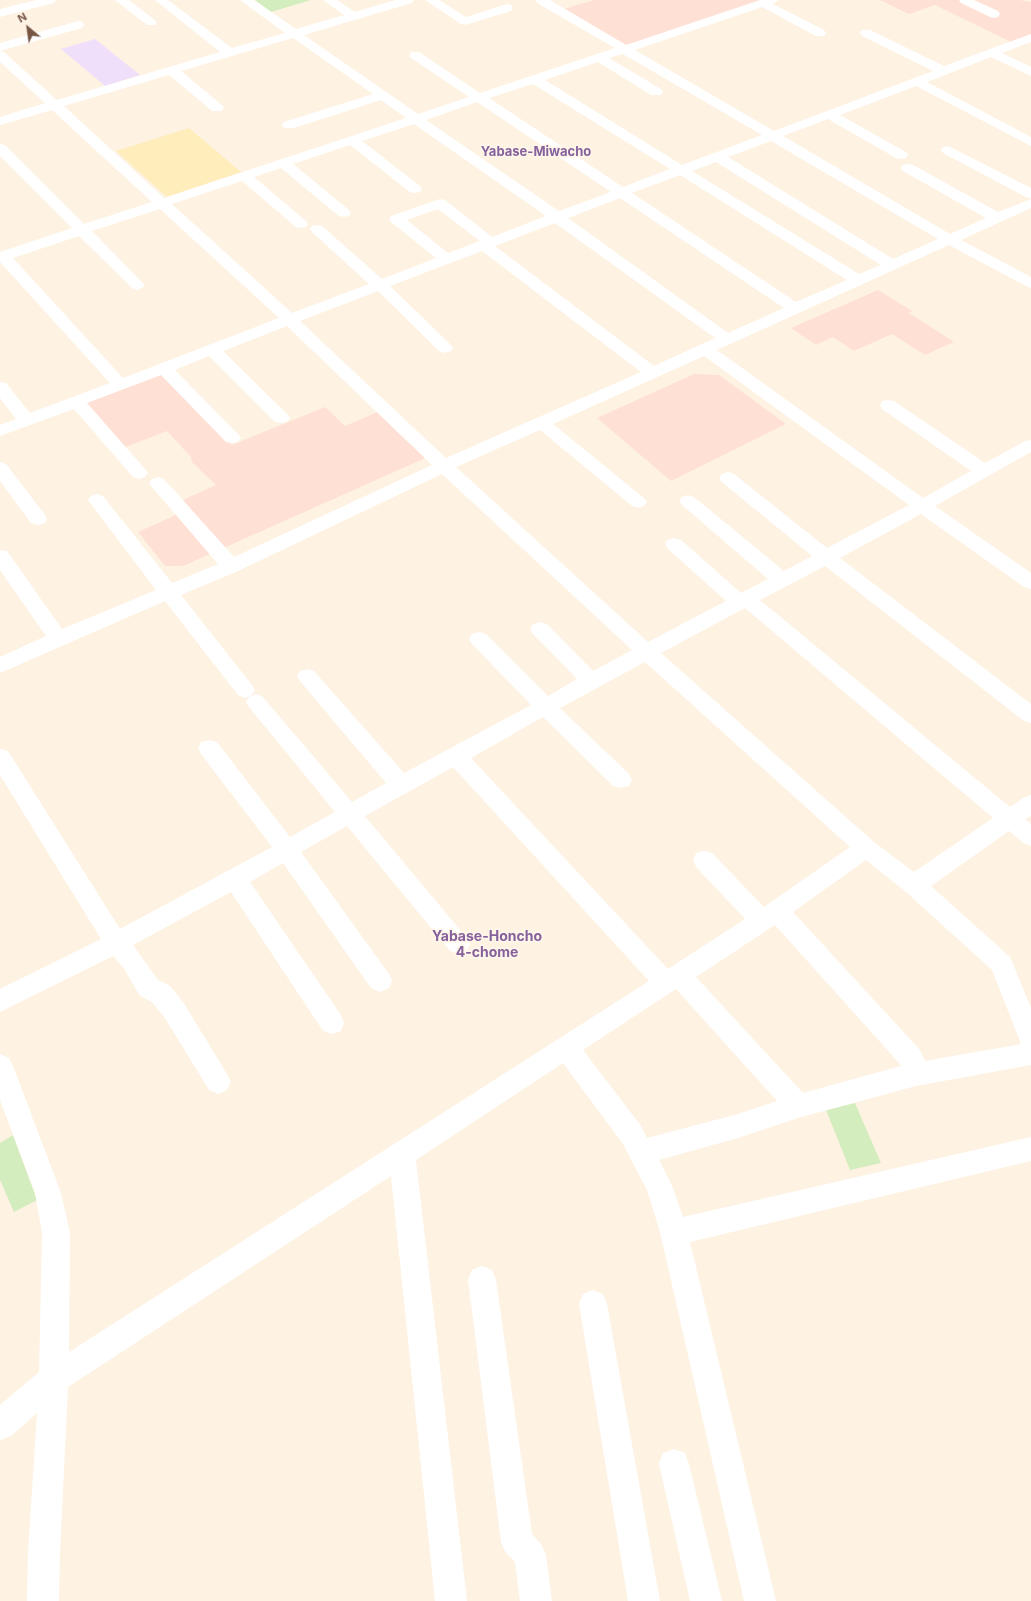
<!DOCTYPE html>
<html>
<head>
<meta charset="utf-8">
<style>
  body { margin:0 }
  #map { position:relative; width:1031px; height:1601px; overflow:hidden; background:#fef2e2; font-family:Inter,sans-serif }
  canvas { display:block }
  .north { position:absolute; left:8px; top:8px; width:40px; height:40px; -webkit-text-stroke:3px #fff6ea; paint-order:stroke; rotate:331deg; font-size:11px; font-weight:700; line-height:16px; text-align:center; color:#785646 }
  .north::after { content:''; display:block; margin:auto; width:14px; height:18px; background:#785646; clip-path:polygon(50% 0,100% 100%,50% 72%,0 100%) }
</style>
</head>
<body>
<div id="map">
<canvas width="1031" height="1601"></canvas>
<div class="north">N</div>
</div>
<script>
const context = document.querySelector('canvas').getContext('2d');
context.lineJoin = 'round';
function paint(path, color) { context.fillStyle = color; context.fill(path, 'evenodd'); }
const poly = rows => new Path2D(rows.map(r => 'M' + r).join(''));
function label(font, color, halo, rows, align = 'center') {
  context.font = font + ' Inter,sans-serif'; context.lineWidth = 3.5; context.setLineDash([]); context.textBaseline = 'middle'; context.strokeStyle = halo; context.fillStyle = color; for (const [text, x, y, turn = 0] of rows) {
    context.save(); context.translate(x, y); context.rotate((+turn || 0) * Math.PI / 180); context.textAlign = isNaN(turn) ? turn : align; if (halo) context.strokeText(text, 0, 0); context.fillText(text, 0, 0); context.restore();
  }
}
const commercial = poly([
  [594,0,764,0,628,46,564,9],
  [880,0,1020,0,1031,2,1031,35,1011,42,935,5,909,14],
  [878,290,912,311,909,313,954,342,925,355,892,334,854,351,833,337,816,345,791,328],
  [164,372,232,445,325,407,345,426,382,410,430,456,183,566,165,566,138,532,189,509,181,501,216,485,192,462,191,457,167,431,123,448,84,402],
  [694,374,719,375,786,424,671,481,597,418]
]);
const education = poly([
  [95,39,140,75,105,86,61,49]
]);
const green = poly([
  [255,0,311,0,271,12],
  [855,1103,881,1163,850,1170,826,1110],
  [13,1135,37,1200,14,1212,0,1180,0,1143]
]);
const sand = poly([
  [189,128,241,172,167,197,116,151]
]);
const minor = poly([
  [36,0,56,0,54,3,0,17,0,9,36,0],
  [115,0,129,0,157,22,155,25,147,25,115,0],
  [155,0,168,0,232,48,285,33,240,0,254,0,296,29,344,15,323,0,337,0,355,12,395,0,414,0,412,3,304,35,418,114,469,97,411,58,409,55,411,52,419,52,480,93,615,48,537,3,535,0,550,0,626,45,760,0,778,0,773,4,824,30,826,33,824,36,816,36,762,7,635,50,774,131,933,71,862,36,860,33,862,30,870,30,944,66,1031,34,1031,42,1002,53,1031,67,1031,76,991,57,927,82,1031,137,1031,146,916,86,840,115,906,152,908,155,906,158,901,159,896,158,828,119,783,136,950,234,986,218,903,171,901,168,903,165,908,164,913,165,998,212,1031,199,1031,208,961,240,1031,277,1031,288,1026,286,949,245,717,350,923,498,971,471,882,409,880,405,882,401,888,400,894,401,985,463,1025,441,1031,440,1031,452,935,506,1031,573,1031,589,1024,587,921,514,840,558,1031,704,1031,723,1024,721,825,566,760,600,1010,807,1023,798,1031,795,1031,816,1025,819,1031,824,1031,846,1023,843,1009,831,931,886,1010,957,1031,1008,1031,1065,916,1086,798,1118,738,1138,659,1160,672,1186,683,1217,1031,1137,1031,1161,690,1242,776,1601,744,1601,660,1232,647,1190,623,1144,563,1063,416,1160,467,1601,435,1601,391,1176,68,1387,60,1553,59,1601,27,1601,28,1553,37,1413,11,1436,0,1440,0,1405,39,1372,42,1233,35,1193,0,1100,0,1054,9,1058,13,1066,61,1193,70,1233,69,1352,649,981,453,767,365,816,466,937,470,944,466,951,458,954,450,951,347,826,301,852,389,974,392,981,389,988,380,992,371,988,283,863,250,882,341,1015,344,1023,341,1031,332,1034,323,1031,231,892,133,945,158,980,170,986,183,1002,227,1074,231,1082,227,1090,218,1094,209,1090,165,1018,152,1002,140,996,123,967,113,956,0,1012,0,989,101,939,0,775,0,749,8,751,120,929,272,847,201,754,198,748,201,742,209,740,217,742,290,837,335,812,249,707,246,702,249,697,256,694,263,697,352,802,386,783,300,681,297,676,300,671,307,669,314,671,404,773,531,705,472,644,469,639,472,634,479,632,486,634,548,696,577,679,533,634,530,629,533,624,540,622,547,624,593,671,632,650,442,474,238,571,181,595,252,685,255,690,252,695,245,698,238,695,165,601,0,673,0,657,46,636,0,570,0,550,7,551,62,629,156,590,91,504,88,500,91,496,97,494,103,496,172,583,218,564,152,487,149,483,152,479,158,477,164,479,234,557,432,465,287,326,223,351,287,414,290,418,287,422,281,423,275,422,209,356,175,370,238,434,241,438,238,442,232,443,226,442,161,375,87,403,145,469,148,473,145,477,139,479,133,477,74,409,0,436,0,425,16,419,0,398,0,382,6,383,30,413,110,383,0,262,0,252,72,228,0,156,0,144,5,145,84,224,152,202,52,110,0,125,0,117,45,103,0,62,0,51,4,52,57,100,220,52,155,0],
  [293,38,373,94,284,122,282,125,284,128,294,128,381,100,406,118,164,198,64,106,169,75,212,111,222,111,224,108,222,105,181,71,293,38],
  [623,54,762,135,682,165,545,80,598,62,651,95,661,95,663,92,661,89,609,58,623,54],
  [533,84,670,169,623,187,489,98,533,84],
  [477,102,611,192,559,211,426,120,477,102],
  [414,124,546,216,492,237,445,200,440,199,391,216,389,219,391,222,436,258,382,279,322,226,317,225,312,226,310,229,312,232,369,284,292,313,172,204,242,181,296,227,301,228,306,227,308,224,306,221,254,177,281,168,339,216,344,217,349,216,351,213,349,210,293,164,350,145,410,192,415,193,420,192,422,189,420,186,362,141,414,124],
  [771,141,938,239,893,259,728,157,771,141],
  [716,162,881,265,859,274,692,171,716,162],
  [680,175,847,280,796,302,632,193,680,175],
  [620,198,784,308,728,333,568,218,620,198],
  [160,209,279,318,123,378,13,258,79,236,132,288,137,290,142,288,145,285,142,282,92,231,160,209],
  [438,209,480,241,448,253,407,220,438,209],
  [555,223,715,338,654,366,495,246,555,223],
  [482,251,641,372,446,458,300,321,378,291,439,351,445,353,451,351,453,348,451,345,390,286,482,251],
  [704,356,909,505,827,548,734,474,728,472,722,474,719,478,722,482,812,556,784,571,694,497,688,495,682,497,679,501,682,505,768,579,741,593,681,540,674,538,667,540,665,544,667,548,726,601,648,642,456,467,540,430,632,506,638,508,644,506,647,502,644,498,553,424,704,356],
  [745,608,993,818,914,872,874,842,661,653,745,608],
  [645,662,850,847,764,907,712,853,704,851,696,853,693,860,696,867,745,919,668,969,471,758,543,717,613,786,621,788,629,786,632,780,629,774,560,708,645,662],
  [866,860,906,892,992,970,1021,1044,925,1061,920,1050,793,912,866,860],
  [775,925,900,1064,901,1066,803,1093,696,977,775,925],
  [676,989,777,1101,738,1114,647,1138,641,1126,583,1050,676,989],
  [425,0,439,0,466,17,507,4,511,5,513,8,511,11,465,25,461,24,425,0],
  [959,0,974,0,998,11,1000,14,998,17,994,18,990,17,961,3,959,0],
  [78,21,82,22,84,25,82,28,0,51,0,43,78,21],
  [948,146,1031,188,1031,198,1026,197,943,153,941,150,943,147,948,146],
  [0,462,6,464,45,515,47,519,45,523,38,525,31,523,0,481,0,462],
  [482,1266,492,1270,496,1280,532,1534,541,1544,546,1555,552,1601,520,1601,515,1562,506,1553,501,1542,468,1280,472,1270,482,1266],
  [593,1290,603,1294,607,1304,660,1601,628,1601,579,1304,583,1294,593,1290],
  [674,1449,685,1453,689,1464,722,1601,690,1601,659,1464,663,1453,674,1449]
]);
const farQuarternames = [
  ["Yabase-Miwacho",536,152]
];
const neighbourhoodNames = [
  ["Yabase-Honcho",487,937],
  ["4-chome",487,953]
];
paint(commercial, '#ffe0d5');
paint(education, '#efdffa');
paint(green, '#d4edbf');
paint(sand, '#ffedbb');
paint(minor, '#fff');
label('bold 13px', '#86619c', '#fff6ea', farQuarternames);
label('bold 14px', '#86619c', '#fff6ea', neighbourhoodNames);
</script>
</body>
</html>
